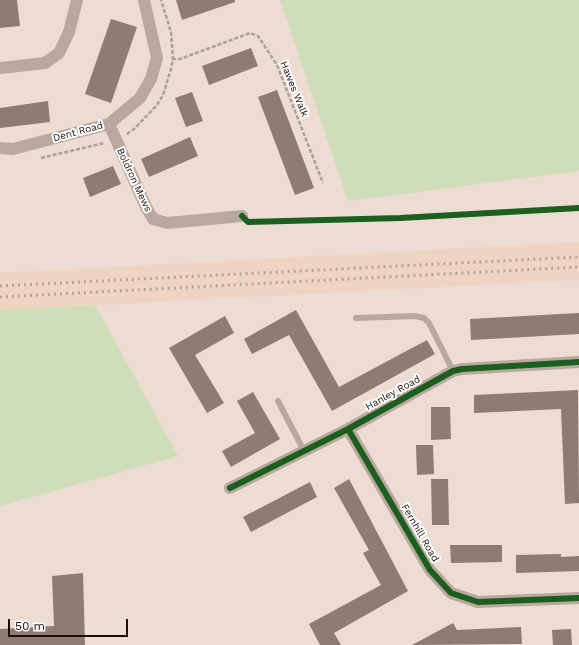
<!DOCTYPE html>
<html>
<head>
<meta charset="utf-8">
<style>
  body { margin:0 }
  #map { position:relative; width:579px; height:645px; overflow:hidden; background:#ecdcd2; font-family:"Work Sans",sans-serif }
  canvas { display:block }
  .scale { position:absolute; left:8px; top:619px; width:120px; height:18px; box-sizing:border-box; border:2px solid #170e08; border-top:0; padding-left:5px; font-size:12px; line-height:14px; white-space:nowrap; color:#170e08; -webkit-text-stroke:3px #fff; paint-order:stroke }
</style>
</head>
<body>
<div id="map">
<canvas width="579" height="645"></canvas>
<div class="scale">50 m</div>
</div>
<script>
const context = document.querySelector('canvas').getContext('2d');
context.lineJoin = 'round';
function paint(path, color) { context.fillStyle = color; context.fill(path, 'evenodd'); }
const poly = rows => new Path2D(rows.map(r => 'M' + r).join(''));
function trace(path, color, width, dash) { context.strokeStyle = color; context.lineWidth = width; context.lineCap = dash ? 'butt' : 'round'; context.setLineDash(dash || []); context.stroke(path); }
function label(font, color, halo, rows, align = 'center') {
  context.font = font + ' "Work Sans",sans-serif'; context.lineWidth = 4; context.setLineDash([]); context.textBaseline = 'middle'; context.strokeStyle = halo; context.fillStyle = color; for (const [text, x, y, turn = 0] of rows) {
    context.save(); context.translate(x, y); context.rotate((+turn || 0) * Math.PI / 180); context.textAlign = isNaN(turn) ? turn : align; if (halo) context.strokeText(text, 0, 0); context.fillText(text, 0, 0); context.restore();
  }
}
const built = poly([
  [579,242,579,280,0,310,0,273]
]);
const green = poly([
  [280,0,579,0,579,171,348,201],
  [95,305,178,456,0,506,0,310]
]);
const building = poly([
  [0,0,17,0,20,26,0,28],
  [176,0,235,0,235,2,182,20],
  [111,19,137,27,111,103,85,94],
  [251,48,258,66,209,85,202,66],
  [277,90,314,188,295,195,258,97],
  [192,92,203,121,186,127,175,98],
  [48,101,50,122,0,128,0,108],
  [190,137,198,156,149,177,141,159],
  [113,166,121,184,90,197,83,178],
  [296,310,339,387,427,340,435,354,332,411,289,335,252,354,244,339],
  [579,313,579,334,471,340,470,319],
  [225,316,234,333,195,355,224,403,207,413,169,348],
  [578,390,579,503,565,504,561,409,474,413,474,395],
  [253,392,280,439,231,467,222,451,255,433,237,401],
  [431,407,450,407,451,439,431,440],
  [416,445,433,445,434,474,417,475],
  [349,479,408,591,334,633,341,645,320,645,309,624,381,585,363,553,369,550,334,488],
  [431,479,448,479,449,525,432,525],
  [310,482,317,497,251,532,243,517],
  [450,545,502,545,502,562,451,563],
  [561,554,561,557,579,556,579,571,516,573,516,555],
  [83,573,85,645,0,645,0,629,54,626,52,576],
  [453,623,457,630,521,627,522,644,412,645],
  [571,629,572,645,553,645,552,630]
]);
const path = poly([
  [172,59,180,59,250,33,258,36,277,65,323,183],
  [127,134,134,129,157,105,163,95,171,69,173,59,171,32,161,0],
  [41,158,104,143]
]);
const service = poly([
  [356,318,415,316,424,318,429,323,453,371],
  [278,401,304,451]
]);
const minor = poly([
  [0,68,45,63,59,53,69,32,77,0],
  [109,124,146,207,153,219,167,223,242,216],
  [0,148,13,149,109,124,140,98,151,79,157,58,144,0],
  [348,429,430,570,451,593,478,602,579,598],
  [230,488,348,429,453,371,462,369,579,362]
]);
const rail = poly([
  [0,286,579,257],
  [0,297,579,267]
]);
const cycleway = poly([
  [242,216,248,222,400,218,579,208],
  [348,429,430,570,451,593,478,602,579,598],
  [230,488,348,429,453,371,462,369,579,362]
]);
const streetNames = [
  ["Hawes Walk",294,89,68],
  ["Dent Road",78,132,-15],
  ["Boldron Mews",134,180,65],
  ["Hanley Road",393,393,-29],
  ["Fernhill Road",420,533,60]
];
paint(built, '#efd4c4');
paint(green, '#cfddb9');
paint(building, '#8e7b73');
trace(path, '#ab9f96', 2.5, [4, 2]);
trace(service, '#b9a89e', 6);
trace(minor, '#b9a89e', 12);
trace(rail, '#b0a49b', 3, [2, 4]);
trace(cycleway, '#1b5e20', 6);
label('10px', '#170e08', '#fff', streetNames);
</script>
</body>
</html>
